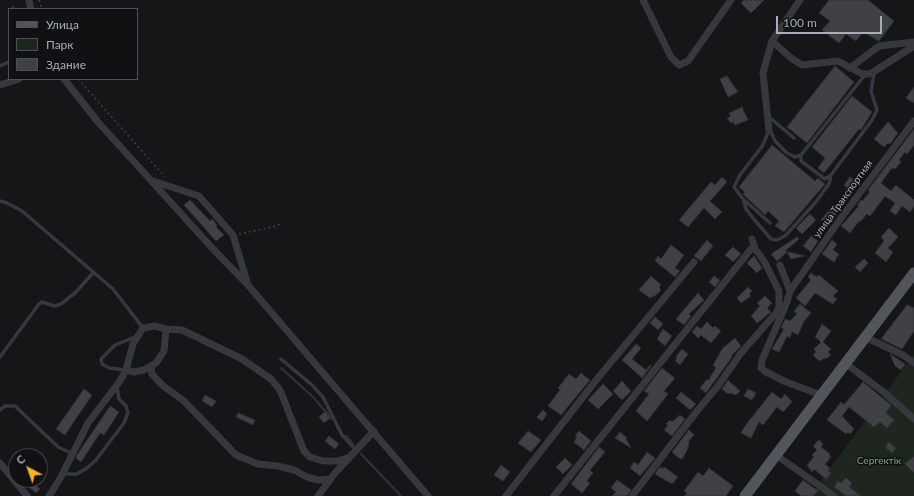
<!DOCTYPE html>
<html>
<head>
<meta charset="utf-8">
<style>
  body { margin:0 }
  #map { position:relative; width:914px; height:496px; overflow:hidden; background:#161618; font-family:Lato,sans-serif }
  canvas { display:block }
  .legend { position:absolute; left:8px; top:8px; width:130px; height:72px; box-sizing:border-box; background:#111113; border:1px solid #4d4f55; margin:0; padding:5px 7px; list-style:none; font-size:12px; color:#a8adb8 }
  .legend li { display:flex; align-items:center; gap:8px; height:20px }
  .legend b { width:20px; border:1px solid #4d4f55 }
  .north { position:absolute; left:8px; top:448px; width:40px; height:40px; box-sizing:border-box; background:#111113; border:1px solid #4d4f55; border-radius:50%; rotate:319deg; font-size:11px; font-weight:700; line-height:16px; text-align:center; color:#a8adb8 }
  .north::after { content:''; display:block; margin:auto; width:14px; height:18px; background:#f2b134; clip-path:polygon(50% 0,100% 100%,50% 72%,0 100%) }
  .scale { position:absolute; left:776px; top:16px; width:106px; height:18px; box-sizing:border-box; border:2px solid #a8adb8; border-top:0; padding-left:5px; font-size:12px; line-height:14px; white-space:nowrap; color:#a8adb8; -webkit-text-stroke:3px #111113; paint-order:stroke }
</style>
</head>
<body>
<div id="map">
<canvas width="914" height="496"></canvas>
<ul class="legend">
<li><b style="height:5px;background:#53555c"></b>Улица</li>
<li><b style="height:11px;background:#1e261f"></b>Парк</li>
<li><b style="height:11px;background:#404145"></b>Здание</li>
</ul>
<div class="north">С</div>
<div class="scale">100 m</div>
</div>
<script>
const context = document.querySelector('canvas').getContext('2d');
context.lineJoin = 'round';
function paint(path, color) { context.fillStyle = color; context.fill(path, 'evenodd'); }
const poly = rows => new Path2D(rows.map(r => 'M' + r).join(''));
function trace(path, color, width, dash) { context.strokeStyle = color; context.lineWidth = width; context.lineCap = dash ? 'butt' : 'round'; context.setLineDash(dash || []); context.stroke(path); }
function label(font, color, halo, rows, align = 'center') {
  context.font = font + ' Lato,sans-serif'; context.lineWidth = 3; context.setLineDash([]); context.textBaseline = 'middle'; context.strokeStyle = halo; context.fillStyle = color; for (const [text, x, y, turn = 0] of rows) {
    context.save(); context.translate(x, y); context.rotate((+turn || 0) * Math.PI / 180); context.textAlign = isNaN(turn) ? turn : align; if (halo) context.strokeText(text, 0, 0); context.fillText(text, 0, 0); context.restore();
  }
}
const green = poly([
  [914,354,914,496,810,496]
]);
const stream = poly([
  [281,368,313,397,332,419],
  [346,436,353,444],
  [361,454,401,496]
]);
const building = poly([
  [744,0,764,0,751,13,741,3,744,0],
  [829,0,868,0,894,21,879,41,863,32,856,41,846,34,839,43,822,30,830,21,819,13,829,0],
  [835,66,854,82,807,143,787,127,835,66],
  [727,76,738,92,728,97,720,79,727,76],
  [914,87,914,103,906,98,914,87],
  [852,96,872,112,861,130,859,129,824,173,818,168,825,158,812,147,852,96],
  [742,107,748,120,735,125,733,122,731,123,727,118,731,117,729,113,742,107],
  [888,122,898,133,890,144,888,143,884,147,874,139,888,122],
  [914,129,914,145,907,154,905,152,899,160,901,162,895,169,893,168,891,169,881,183,891,191,896,185,914,200,914,206,910,212,902,206,896,215,890,211,895,203,885,196,870,216,867,214,860,222,859,221,850,233,841,226,859,206,857,205,861,200,862,201,870,192,868,190,914,129],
  [772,145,815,181,818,178,825,184,784,232,775,226,779,221,768,211,765,215,745,196,743,194,745,192,739,187,772,145],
  [722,177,727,182,710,201,722,212,715,219,704,208,688,227,679,220,711,182,715,185,722,177],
  [850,177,855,181,853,183,856,185,852,191,844,185,850,177],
  [190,200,210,221,212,219,217,225,216,227,224,235,216,241,184,205,190,200],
  [830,209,836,214,828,225,821,220,830,209],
  [810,214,816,220,802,234,796,228,810,214],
  [889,228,898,237,888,248,893,252,886,262,875,253,884,241,881,237,889,228],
  [811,236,818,241,811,252,803,246,811,236],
  [797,237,799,239,785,251,805,256,791,259,787,252,777,261,771,254,797,237],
  [707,240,713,246,701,261,694,256,707,240],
  [832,240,837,244,833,250,839,254,834,262,822,254,832,240],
  [671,245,684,255,675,268,680,271,675,277,655,261,658,256,661,259,671,245],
  [733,247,741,254,733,262,725,255,733,247],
  [754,256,762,268,757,273,747,263,754,256],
  [864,259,868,263,860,272,855,267,864,259],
  [811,273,817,277,819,275,838,291,833,296,837,299,833,304,815,293,805,306,796,298,811,280,808,277,811,273],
  [651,276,661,285,659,287,661,290,656,295,650,298,639,290,651,276],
  [714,276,720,280,715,287,709,282,714,276],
  [748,287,752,291,749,294,751,296,741,303,737,298,748,287],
  [698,293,704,300,689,314,691,316,684,325,676,319,698,293],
  [765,296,772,303,767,308,771,312,757,323,751,316,760,306,757,303,765,296],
  [800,304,811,313,804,321,798,335,792,332,790,338,787,336,779,352,772,349,784,329,781,328,785,319,790,321,797,314,794,311,800,304],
  [907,305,914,308,914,331,902,349,881,339,907,305],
  [655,317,663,324,658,330,650,323,655,317],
  [707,322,713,328,715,326,721,331,711,343,701,335,698,338,692,332,697,326,701,329,707,322],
  [822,324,831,331,823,342,831,349,828,352,831,355,826,359,825,358,819,361,813,355,816,352,814,349,821,342,815,337,822,324],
  [663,329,672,336,665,346,657,339,663,329],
  [735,338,741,346,731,356,732,357,706,393,700,388,707,379,709,381,710,377,716,368,713,365,723,348,735,338],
  [636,344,641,348,632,359,646,370,650,365,651,366,642,378,622,360,636,344],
  [682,349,688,354,680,365,675,361,677,358,676,357,682,349],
  [890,354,905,364,901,370,895,366,890,354],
  [662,368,675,378,664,391,668,394,647,421,636,411,649,394,644,391,662,368],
  [581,373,590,380,561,415,548,406,560,390,558,388,569,374,576,379,581,373],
  [728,380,740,391,736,395,730,393,728,394,722,389,728,380],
  [622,381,631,391,622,400,613,391,622,381],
  [863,382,891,405,886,413,894,420,887,428,880,422,874,427,849,407,842,416,854,429,850,434,848,432,846,434,827,420,841,402,844,405,863,382],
  [603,384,613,394,598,409,588,400,603,384],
  [84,389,92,395,65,435,56,429,84,389],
  [748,389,756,393,752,400,744,396,748,389],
  [681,392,696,404,690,410,676,398,681,392],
  [772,392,781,399,785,394,792,402,783,412,777,407,763,425,759,422,751,438,741,433,745,426,772,392],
  [205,395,216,401,212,407,202,401,205,395],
  [110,406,119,412,104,435,100,433,81,462,76,458,77,455,110,406],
  [543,410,547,414,542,421,537,417,543,410],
  [325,412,330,418,324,423,319,417,325,412],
  [238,413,255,420,253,425,236,417,238,413],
  [680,415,685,419,672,436,664,430,668,425,666,424,670,420,672,422,680,415],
  [689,430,694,435,689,441,688,448,683,458,680,459,672,452,689,430],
  [528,431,541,440,531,452,518,443,528,431],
  [579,431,591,441,584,450,574,442,577,437,575,436,579,431],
  [620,432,627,438,626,439,631,448,615,438,620,432],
  [329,436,339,444,335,449,325,441,329,436],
  [819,440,823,444,821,447,830,454,829,456,831,457,825,464,830,468,828,471,831,473,826,479,814,469,812,472,807,465,814,457,812,455,817,450,813,446,819,440],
  [889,442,896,448,892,453,885,447,889,442],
  [599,447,605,452,590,470,593,473,587,481,590,483,582,493,571,484,599,447],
  [647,452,655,458,640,476,630,468,634,462,638,465,647,452],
  [914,456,914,473,905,464,914,456],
  [565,458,572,465,563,474,556,467,565,458],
  [501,465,510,472,503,481,494,475,501,465],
  [660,467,663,469,664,467,678,477,672,484,655,474,660,467],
  [709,468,733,486,726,496,684,496,687,493,684,491,698,472,703,476,709,468],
  [846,478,852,483,849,487,861,496,846,496,834,487,838,481,841,483,846,478],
  [617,480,631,490,627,496,612,496,616,492,611,488,617,480],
  [803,480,818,491,813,496,801,496,795,491,803,480],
  [33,483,40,489,36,493,29,487,33,483]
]);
const path = poly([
  [39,0,42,9],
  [78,79,165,177],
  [239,234,273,227,280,224]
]);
const service = poly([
  [13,8,13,9],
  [0,66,9,62],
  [769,117,794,138],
  [769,130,763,145,740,175,734,187,743,199,770,223],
  [770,130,775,141,787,153,795,157,801,155,865,75],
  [801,155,801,161,825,179,831,175,872,120,877,110,871,91,874,74],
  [743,199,746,209,753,218,771,239,777,240,785,236,815,203,829,184,831,175],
  [0,201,7,203,22,211,113,289,143,328],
  [0,357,39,304,42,302,54,306,61,304,75,293,93,273],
  [281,359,312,385,323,397,342,435,356,450],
  [126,370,109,368,102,364,101,359,115,345,135,337],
  [0,410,5,406,15,406,58,447,71,453],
  [64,474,77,474,87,468,96,460,124,423,128,413,126,406,119,399,117,387]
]);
const minor = poly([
  [29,0,31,9],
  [643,0,671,57,679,65,688,61,693,54,731,0],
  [772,41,800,0],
  [850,68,879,46,914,42],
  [64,79,98,122,213,249,248,285,428,496],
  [0,85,19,79],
  [769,130,763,73,772,41,791,58,802,65,838,61,862,74,870,74,914,46],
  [153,181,199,196,233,235,247,282],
  [780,265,790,291],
  [166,329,182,330,242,359,271,379,280,390,304,451,310,457,323,461,338,461,350,457],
  [865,337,903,355,914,363],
  [845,363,885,393,914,419],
  [151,366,152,374,162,385,184,401,236,455,258,464,278,466,294,470,307,477,318,480,330,479],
  [821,395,786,382,766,372,761,368,762,360,787,302,790,291,841,218,914,121],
  [776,455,834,496],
  [0,463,27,496],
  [49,496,61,477,88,423,120,381,126,370,133,344,143,328,155,326,166,329,164,351,156,363,144,370,134,372,126,370],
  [318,496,335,473,374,431],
  [506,496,597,379,694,262],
  [554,496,751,249,755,249],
  [632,496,697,411,718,386,741,353,776,313,779,307,779,291,764,261,755,249,752,239]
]);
const primary = poly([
  [745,496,914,273]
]);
const streetNames = [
  ["улица Транспортная",843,199,-54]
];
const parkNames = [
  ["Сергектік",879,461]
];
paint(green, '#1e261f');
trace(stream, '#2c353c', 2);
paint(building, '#404145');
trace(building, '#303034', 1);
trace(path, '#3d3f44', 1.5, [2, 3]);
trace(service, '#37383d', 3.5);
trace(minor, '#37383d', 7);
trace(primary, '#53555c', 11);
label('10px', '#a8adb8', '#111113', streetNames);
label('10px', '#7fa381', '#111113', parkNames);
</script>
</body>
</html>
